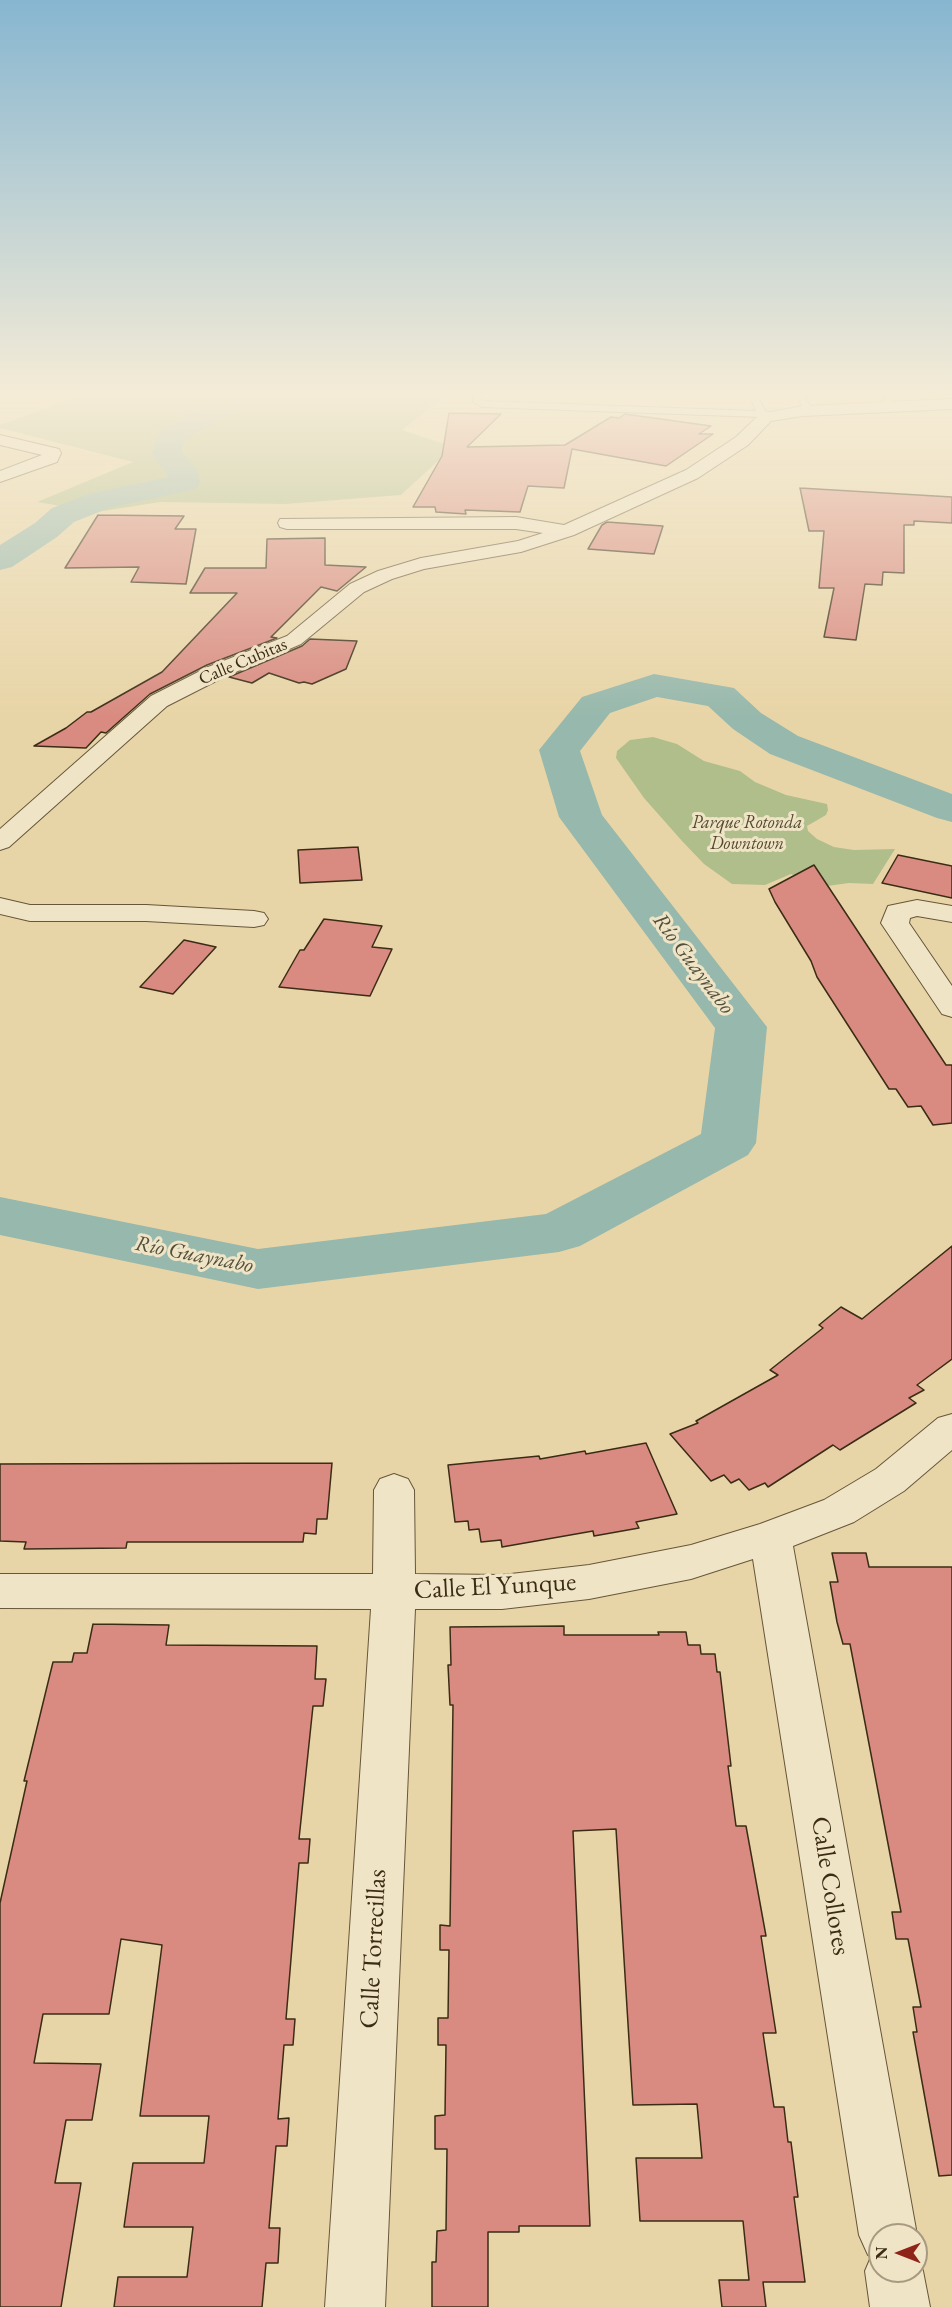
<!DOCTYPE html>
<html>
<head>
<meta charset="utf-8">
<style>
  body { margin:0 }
  #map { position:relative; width:952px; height:2307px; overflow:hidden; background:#e8d5a7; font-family:"EB Garamond",serif }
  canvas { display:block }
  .north { position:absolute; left:868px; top:2223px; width:60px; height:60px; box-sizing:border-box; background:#f0e4c6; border:2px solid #a89a80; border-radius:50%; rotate:270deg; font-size:16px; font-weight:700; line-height:24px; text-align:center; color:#3b2c16 }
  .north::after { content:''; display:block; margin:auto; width:21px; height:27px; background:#8f2418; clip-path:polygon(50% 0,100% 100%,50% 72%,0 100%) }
</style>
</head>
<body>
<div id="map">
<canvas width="952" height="2307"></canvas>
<div class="north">N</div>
</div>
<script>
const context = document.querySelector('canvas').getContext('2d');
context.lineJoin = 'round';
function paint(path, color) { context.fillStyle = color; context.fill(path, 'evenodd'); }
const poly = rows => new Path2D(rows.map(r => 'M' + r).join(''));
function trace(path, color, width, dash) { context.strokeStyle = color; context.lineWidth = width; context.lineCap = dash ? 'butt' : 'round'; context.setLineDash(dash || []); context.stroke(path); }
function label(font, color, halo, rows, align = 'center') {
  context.font = font + ' "EB Garamond",serif'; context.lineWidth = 6; context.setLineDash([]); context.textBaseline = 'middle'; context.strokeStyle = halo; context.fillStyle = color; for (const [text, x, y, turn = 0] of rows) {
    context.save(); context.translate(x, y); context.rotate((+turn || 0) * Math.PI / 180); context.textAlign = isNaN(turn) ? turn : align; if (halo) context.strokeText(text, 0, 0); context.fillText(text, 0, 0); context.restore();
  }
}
const green = poly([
  [83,394,448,394,402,430,453,447,401,495,285,504,160,502,97,512,37,502,133,462,0,428,0,425],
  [653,737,677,744,704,761,740,771,755,782,786,795,827,804,828,810,826,815,807,826,808,831,817,839,834,847,854,850,895,849,873,884,849,883,820,887,791,874,765,885,732,884,704,864,682,841,644,798,616,758,617,751,630,740]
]);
const river = poly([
  [215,394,241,394,242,403,238,409,184,440,182,452,198,472,200,483,196,489,109,508,74,522,57,537,12,567,0,570,0,545,35,523,52,508,89,494,169,477,152,453,157,436,161,430,215,399,215,394],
  [654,674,734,688,761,713,798,736,952,794,952,822,937,818,770,754,733,729,708,706,657,697,610,713,580,751,602,815,767,1027,756,1143,748,1155,580,1246,559,1252,258,1289,0,1235,0,1197,258,1249,546,1214,701,1134,715,1028,559,817,539,750,582,697,654,674]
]);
const building = poly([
  [449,413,501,414,467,447,565,445,611,417,619,418,625,414,711,426,699,434,713,434,666,466,572,449,564,488,528,486,520,512,465,510,466,514,436,512,435,507,413,507,442,456,449,413],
  [800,488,952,497,952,523,914,521,914,525,904,525,904,573,883,572,882,585,865,584,856,640,824,637,834,588,819,588,824,531,809,531,800,488],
  [98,515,184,516,175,529,196,529,186,584,131,582,139,567,65,568,98,515],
  [607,522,663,526,654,554,588,549,602,525,607,522],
  [325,538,325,565,366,567,337,591,321,587,271,637,277,638,207,665,150,694,106,733,101,732,86,748,34,746,66,728,87,712,91,712,162,672,237,593,190,593,205,568,266,568,267,539,325,538],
  [310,639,357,641,346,669,312,684,304,682,299,683,269,673,252,683,229,677,302,646,310,639],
  [358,847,362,880,300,883,298,850,358,847],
  [898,855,952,866,952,898,882,883,898,855],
  [814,865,946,1065,952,1065,952,1123,933,1125,921,1106,908,1107,896,1089,889,1089,817,977,811,961,775,902,769,889,814,865],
  [324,919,382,926,372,947,392,949,370,996,279,987,300,950,304,950,324,919],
  [184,940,216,947,173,994,140,987,184,940],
  [952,1246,952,1359,917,1385,924,1390,909,1398,916,1403,840,1450,833,1445,768,1487,765,1483,749,1490,739,1479,731,1483,724,1475,711,1481,670,1434,698,1423,696,1421,778,1375,770,1370,823,1328,819,1325,841,1307,862,1319,952,1246],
  [646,1443,677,1514,636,1522,639,1528,594,1536,593,1531,502,1547,501,1540,481,1542,479,1529,469,1530,468,1521,455,1522,448,1465,539,1456,540,1459,585,1451,586,1454,646,1443],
  [332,1463,327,1519,317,1519,316,1534,304,1533,303,1542,127,1542,126,1548,24,1549,26,1542,0,1541,0,1464,332,1463],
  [832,1553,866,1553,869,1567,952,1567,952,2175,939,2176,913,2032,917,2032,913,2007,921,2007,908,1939,896,1939,892,1912,901,1912,850,1644,843,1644,837,1622,830,1582,838,1582,832,1553],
  [93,1624,169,1625,166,1645,317,1646,315,1679,326,1679,323,1706,313,1706,299,1839,310,1839,308,1863,299,1863,286,2019,295,2019,293,2045,284,2045,278,2119,289,2118,287,2146,276,2146,269,2228,280,2228,278,2263,266,2263,262,2307,114,2307,118,2277,187,2277,193,2227,124,2227,133,2163,204,2163,209,2116,140,2116,162,1945,121,1939,109,2014,43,2014,34,2063,101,2064,92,2120,66,2120,55,2183,81,2183,61,2307,0,2307,0,1903,27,1781,24,1781,53,1662,72,1662,74,1653,87,1653,93,1624],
  [564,1626,564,1635,659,1635,658,1632,686,1632,688,1645,700,1645,701,1654,715,1654,717,1672,720,1672,731,1766,728,1766,736,1826,746,1826,766,1936,761,1936,776,2033,763,2033,774,2107,784,2107,788,2142,791,2142,798,2197,794,2197,805,2282,763,2282,766,2307,722,2307,719,2280,749,2280,743,2221,640,2221,636,2158,702,2158,697,2104,633,2105,616,1829,573,1831,590,2226,519,2226,519,2232,488,2232,488,2307,432,2307,432,2262,436,2262,437,2231,446,2230,447,2149,435,2149,435,2116,445,2115,446,2045,438,2045,438,2018,448,2018,449,1950,440,1950,440,1925,450,1926,453,1705,450,1705,448,1665,451,1665,450,1627,564,1626]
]);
const lane = poly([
  [474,394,482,394,481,399,484,401,756,411,749,394,757,394,765,411,778,414,774,417,762,417,482,407,473,402,474,394],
  [796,394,804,394,812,411,811,413,805,413,796,394],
  [887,394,895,394,889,407,885,410,881,407,887,394]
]);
const street = poly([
  [952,399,952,409,803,416,771,421,748,445,698,478,574,535,521,552,424,569,392,579,364,592,301,644,224,677,167,706,9,847,0,850,0,829,151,696,208,667,287,636,350,584,378,571,421,558,518,541,543,533,516,529,287,529,280,527,278,523,280,519,516,517,564,525,686,470,736,437,760,414,803,406,952,399],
  [0,435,59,449,61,453,57,462,0,482,0,471,42,455,0,445,0,435],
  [0,898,30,905,146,905,254,911,264,913,268,919,264,925,254,927,146,921,30,921,0,914,0,898],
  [917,900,952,906,952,922,917,916,910,918,909,923,952,986,952,1017,942,1014,881,923,888,906,917,900],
  [952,1414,952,1450,904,1491,854,1522,793,1546,917,2235,916,2237,916,2235,880,2235,880,2271,916,2271,916,2253,923,2271,930,2307,870,2307,865,2271,871,2257,868,2255,859,2235,753,1559,691,1579,589,1599,502,1609,415,1609,385,2307,325,2307,371,1609,0,1608,0,1574,373,1574,374,1490,380,1479,394,1474,408,1479,414,1490,415,1574,502,1575,589,1565,691,1545,760,1524,824,1500,876,1469,938,1418,952,1414]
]);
const farStreetnames = [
  ["Calle Cubitas",243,662,-23]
];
const farParknames = [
  ["Parque Rotonda",747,823],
  ["Downtown",747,844]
];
const waterNames = [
  ["Río Guaynabo",693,964,53],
  ["Río Guaynabo",194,1255,11]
];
const nearStreetnames = [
  ["Calle El Yunque",495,1587,-3],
  ["Calle Collores",830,1886,81],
  ["Calle Torrecillas",374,1949,-87]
];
paint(green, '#b0be8c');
paint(river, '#97b8ac');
paint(building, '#d98b81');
trace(building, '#3b2c16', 1.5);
trace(lane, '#66563a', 2);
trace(street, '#66563a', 2);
paint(lane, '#f0e4c6');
paint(street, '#f0e4c6');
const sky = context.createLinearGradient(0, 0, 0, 717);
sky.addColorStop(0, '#87b6d0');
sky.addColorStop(0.55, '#f5ecd7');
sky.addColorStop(1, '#f5ecd700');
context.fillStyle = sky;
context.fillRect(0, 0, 952, 717);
label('18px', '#3b2c16', '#f0e4c6', farStreetnames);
label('italic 18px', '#52492e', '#f0e4c6', farParknames);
label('italic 22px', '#524f3c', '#f0e4c6', waterNames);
label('26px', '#3b2c16', '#f0e4c6', nearStreetnames);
</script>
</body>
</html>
